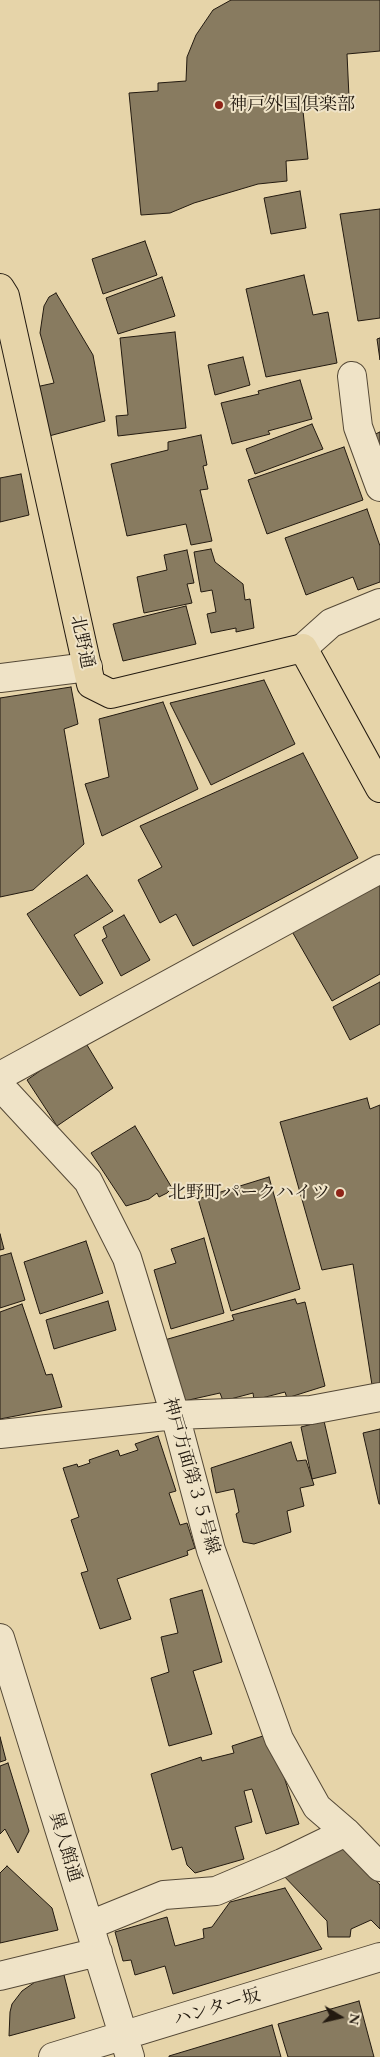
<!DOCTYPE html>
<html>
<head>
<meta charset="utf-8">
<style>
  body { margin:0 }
  #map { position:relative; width:380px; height:2057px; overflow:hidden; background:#e6d4a9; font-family:"EB Garamond",serif }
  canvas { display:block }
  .north { position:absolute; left:315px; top:1992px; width:50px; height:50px; -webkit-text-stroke:4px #efe3c7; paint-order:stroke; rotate:99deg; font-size:14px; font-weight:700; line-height:20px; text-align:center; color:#231a10 }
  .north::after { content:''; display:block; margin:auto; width:18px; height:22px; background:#231a10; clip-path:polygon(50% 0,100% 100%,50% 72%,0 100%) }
</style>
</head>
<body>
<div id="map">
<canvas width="380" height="2057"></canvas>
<div class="north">N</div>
</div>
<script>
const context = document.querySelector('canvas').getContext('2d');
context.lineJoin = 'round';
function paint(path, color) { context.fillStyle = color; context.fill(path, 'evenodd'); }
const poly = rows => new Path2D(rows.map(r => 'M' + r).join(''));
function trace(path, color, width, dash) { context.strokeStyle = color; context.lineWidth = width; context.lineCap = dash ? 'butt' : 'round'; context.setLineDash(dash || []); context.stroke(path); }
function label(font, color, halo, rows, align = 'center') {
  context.font = font + ' "EB Garamond","Noto Serif JP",serif'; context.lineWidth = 4; context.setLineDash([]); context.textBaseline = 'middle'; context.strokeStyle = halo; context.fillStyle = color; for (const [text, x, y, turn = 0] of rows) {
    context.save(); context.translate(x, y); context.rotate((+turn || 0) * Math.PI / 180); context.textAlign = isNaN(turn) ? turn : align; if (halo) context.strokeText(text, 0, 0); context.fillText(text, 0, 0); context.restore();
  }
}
const building = poly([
  [231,0,380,0,380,51,347,54,349,97,311,99,303,111,308,159,286,161,287,181,258,184,194,203,170,213,141,215,129,93,158,91,158,83,186,81,187,57,196,35,213,10,231,0],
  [300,191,306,228,271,234,264,198,300,191],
  [380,209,380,318,358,321,340,214,380,209],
  [145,241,157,275,103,294,92,259,145,241],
  [304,275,313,315,328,312,337,363,266,377,246,289,304,275],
  [162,277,175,316,118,334,106,298,162,277],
  [56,293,93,355,105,421,49,436,36,387,54,383,40,333,44,306,49,297,56,293],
  [175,332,186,428,118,436,116,416,128,415,120,338,175,332],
  [380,338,380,360,377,339,380,338],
  [243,357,250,385,215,395,208,365,243,357],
  [300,380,312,419,268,431,270,434,232,444,221,403,259,394,258,391,300,380],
  [312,424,323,449,255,474,246,449,312,424],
  [380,432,380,452,373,435,380,432],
  [201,435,207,465,203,466,208,489,200,490,212,541,191,545,186,524,127,536,111,464,168,450,168,442,201,435],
  [344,447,363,500,267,534,248,480,344,447],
  [21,474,29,515,0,522,0,478,21,474],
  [367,509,380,546,380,582,358,590,353,577,306,595,285,538,367,509],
  [211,549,215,562,243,584,245,600,250,599,254,628,236,632,236,628,211,633,207,614,216,612,212,590,201,592,194,552,211,549],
  [187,550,194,583,187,584,192,603,144,613,137,577,167,570,164,555,187,550],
  [186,606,196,644,123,661,113,624,186,606],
  [264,680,295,744,211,785,170,703,264,680],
  [71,687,78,724,64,729,84,844,33,890,0,897,0,698,71,687],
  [163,702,198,789,102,836,85,784,109,777,99,719,163,702],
  [303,753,358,858,193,946,176,914,160,923,138,880,162,867,140,826,303,753],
  [87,875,113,911,74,935,103,983,80,996,27,914,87,875],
  [380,881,380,974,332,1001,290,928,380,881],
  [124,915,150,960,121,976,102,940,107,937,103,927,124,915],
  [380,982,380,1024,350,1040,333,1007,380,982],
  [84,1040,113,1088,57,1126,27,1080,84,1040],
  [367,1098,370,1109,380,1105,380,1384,372,1385,353,1264,322,1270,280,1122,367,1098],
  [135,1126,172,1188,167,1193,159,1197,157,1193,149,1199,126,1206,91,1153,135,1126],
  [269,1177,300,1289,231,1311,198,1199,269,1177],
  [0,1234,4,1249,0,1250,0,1234],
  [204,1238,224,1313,171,1329,154,1270,176,1263,171,1249,204,1238],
  [86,1241,103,1293,40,1314,24,1262,86,1241],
  [11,1253,25,1300,0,1308,0,1256,11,1253],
  [295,1299,297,1304,305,1302,325,1386,287,1398,285,1392,254,1400,253,1393,223,1401,220,1393,180,1402,161,1341,234,1320,232,1315,295,1299],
  [108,1301,116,1330,54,1349,46,1320,108,1301],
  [22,1304,46,1375,52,1374,62,1407,0,1419,0,1312,22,1304],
  [324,1421,336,1473,312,1479,301,1427,324,1421],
  [380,1429,380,1504,379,1504,363,1433,380,1429],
  [158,1436,176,1491,169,1493,180,1525,187,1523,195,1548,187,1551,188,1555,117,1579,131,1619,100,1629,81,1573,88,1571,71,1520,79,1517,63,1468,77,1464,78,1467,90,1463,89,1460,118,1450,120,1456,138,1450,135,1444,158,1436],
  [291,1442,297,1461,306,1460,314,1485,300,1488,304,1506,287,1511,291,1532,254,1544,243,1542,236,1514,239,1512,234,1489,216,1493,211,1468,291,1442],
  [202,1590,222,1662,193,1671,212,1734,169,1746,151,1678,169,1672,161,1637,178,1633,170,1599,202,1590],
  [263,1736,274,1745,299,1824,266,1834,252,1789,244,1791,252,1822,235,1827,244,1859,195,1873,187,1865,182,1847,172,1850,151,1774,201,1757,202,1761,234,1753,232,1746,263,1736],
  [0,1737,6,1760,0,1762,0,1737],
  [8,1763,29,1831,18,1853,5,1829,0,1834,0,1766,8,1763],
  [341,1842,380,1885,380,1929,371,1920,351,1929,350,1937,328,1937,327,1921,280,1872,300,1861,306,1867,341,1842],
  [7,1866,52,1908,58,1930,0,1943,0,1873,7,1866],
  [285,1888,322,1949,173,1994,165,1966,135,1975,131,1960,123,1961,115,1932,167,1917,175,1946,204,1938,203,1929,212,1927,230,1902,285,1888],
  [64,1975,75,2018,9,2036,10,2012,12,2004,22,1991,35,1982,64,1975],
  [359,2001,374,2057,288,2057,278,2024,359,2001],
  [272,2025,281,2057,169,2057,169,2056,272,2025]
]);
const street = poly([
  [352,376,358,427,380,487],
  [303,648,331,623,380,603],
  [0,678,88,667],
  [0,1076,380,869],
  [0,1086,88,1181,127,1258,175,1415,211,1550,279,1739,317,1807,346,1832,380,1867],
  [0,1434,175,1415,311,1410,380,1397],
  [0,1638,130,2057],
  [90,1925,164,1895,216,1891,282,1863,346,1832],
  [0,1976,98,1952],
  [53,2057,380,1957]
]);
const primary = poly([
  [0,288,5,296,91,684,111,694,303,648,380,788]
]);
const markers = [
  [219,105,5,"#8f2418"],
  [340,1193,5,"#8f2418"]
];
const poiNames = [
  ["神戸外国倶楽部",229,105],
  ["北野町パークハイツ",330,1193,"right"]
];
const streetNames = [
  ["北野通",82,642,78],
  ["神戸方面第３５号線",191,1476,74],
  ["異人館通",65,1847,73],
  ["ハンター坂",217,2008,-17]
];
paint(building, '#887b60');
trace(building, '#231a10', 1);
trace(street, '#544836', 30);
trace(primary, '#231a10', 30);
trace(street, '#efe3c7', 28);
trace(primary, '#e6d4a9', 28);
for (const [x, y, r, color] of markers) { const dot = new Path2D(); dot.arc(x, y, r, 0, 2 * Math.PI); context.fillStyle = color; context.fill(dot); trace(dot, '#efe3c7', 2); }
label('18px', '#231a10', '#efe3c7', poiNames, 'left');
label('18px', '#231a10', '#efe3c7', streetNames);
</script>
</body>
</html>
